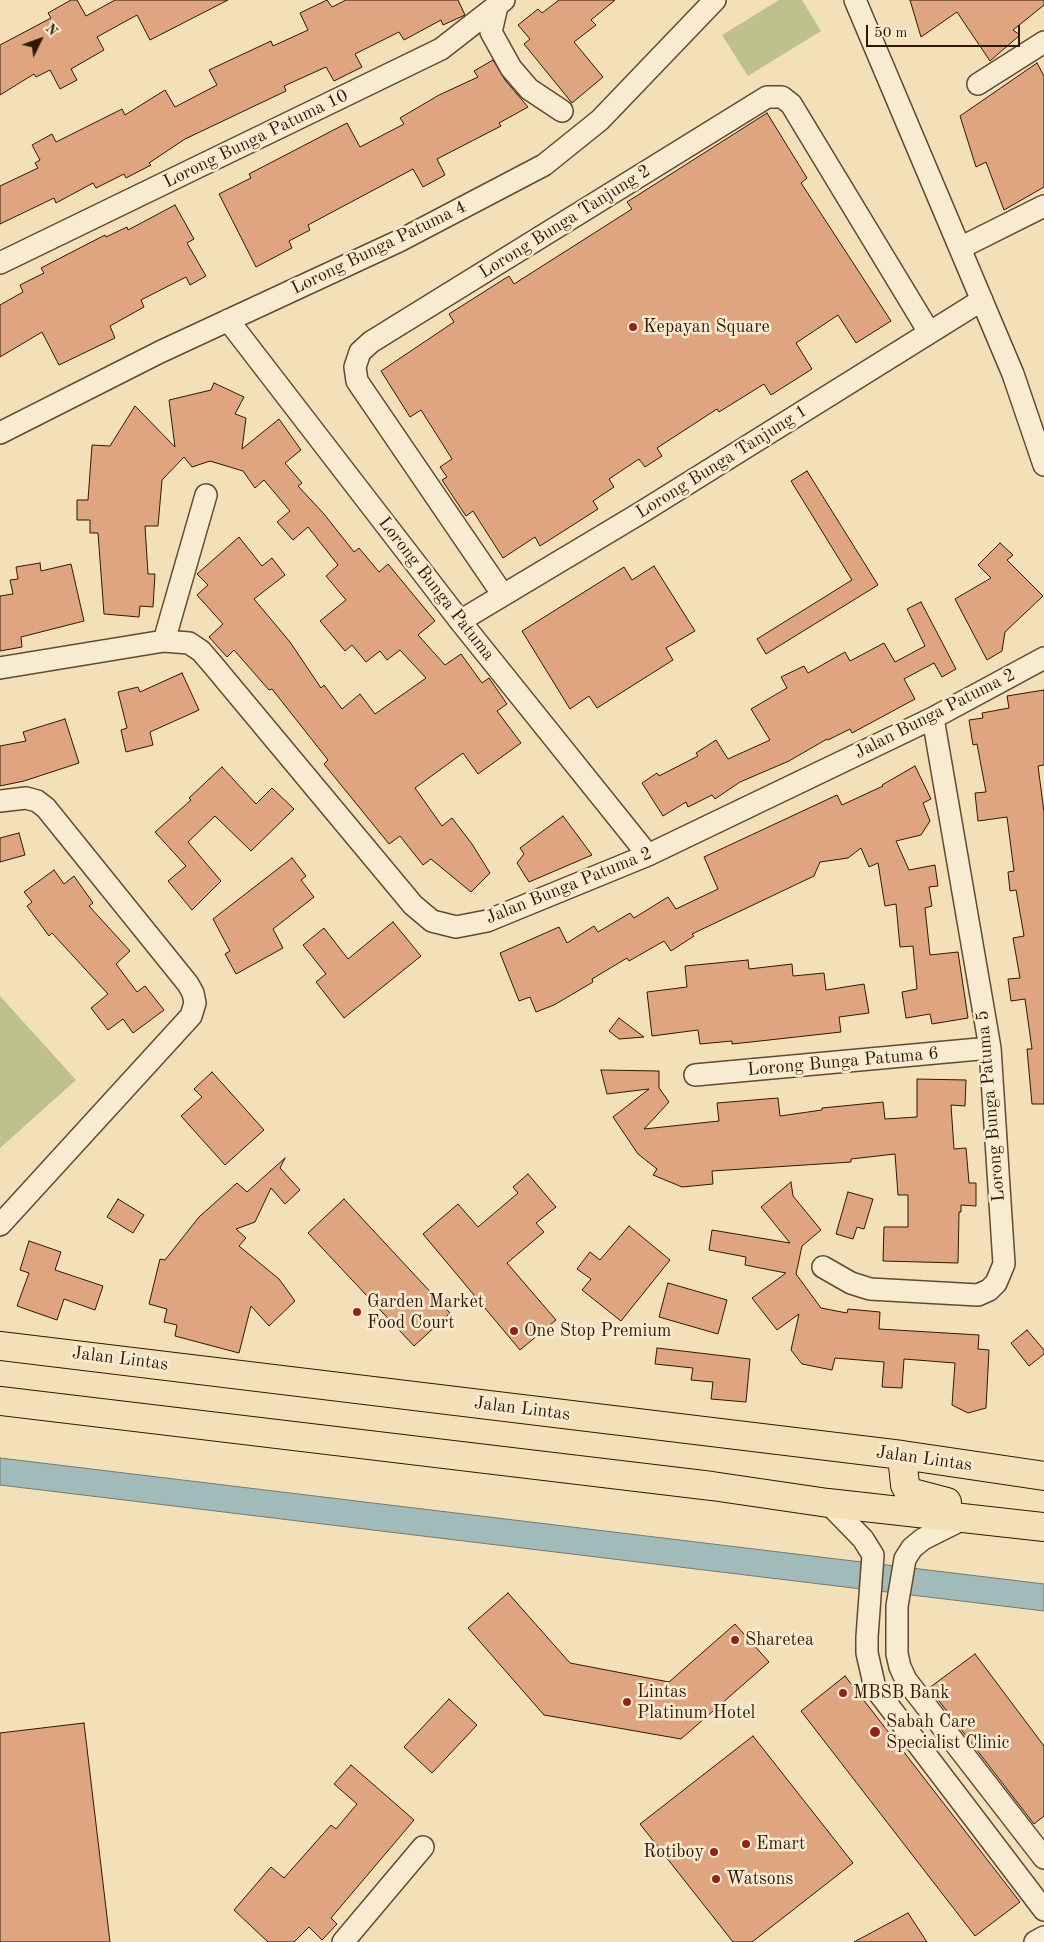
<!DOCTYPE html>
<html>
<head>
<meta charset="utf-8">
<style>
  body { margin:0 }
  #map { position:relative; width:1044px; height:1942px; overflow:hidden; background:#f4e0b8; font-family:"Old Standard TT",serif }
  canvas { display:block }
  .north { position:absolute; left:15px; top:15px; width:50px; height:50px; -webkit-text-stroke:4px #f8ebd1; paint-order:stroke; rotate:48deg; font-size:14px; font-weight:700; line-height:20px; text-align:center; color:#301804 }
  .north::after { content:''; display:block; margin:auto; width:18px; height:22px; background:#301804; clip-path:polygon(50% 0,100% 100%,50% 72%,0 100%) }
  .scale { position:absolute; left:866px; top:25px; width:154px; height:22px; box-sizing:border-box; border:2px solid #301804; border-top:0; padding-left:6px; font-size:15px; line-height:18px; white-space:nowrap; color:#301804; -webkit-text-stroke:4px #f8ebd1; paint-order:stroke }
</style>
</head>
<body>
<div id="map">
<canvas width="1044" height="1942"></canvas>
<div class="north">N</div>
<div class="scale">50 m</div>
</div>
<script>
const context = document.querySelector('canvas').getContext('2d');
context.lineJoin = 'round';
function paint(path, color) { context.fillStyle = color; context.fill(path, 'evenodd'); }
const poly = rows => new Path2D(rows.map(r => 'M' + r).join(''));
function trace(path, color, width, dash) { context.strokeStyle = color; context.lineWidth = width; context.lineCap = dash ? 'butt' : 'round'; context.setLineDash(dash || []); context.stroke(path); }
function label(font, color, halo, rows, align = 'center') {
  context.font = font + ' "Old Standard TT",serif'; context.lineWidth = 5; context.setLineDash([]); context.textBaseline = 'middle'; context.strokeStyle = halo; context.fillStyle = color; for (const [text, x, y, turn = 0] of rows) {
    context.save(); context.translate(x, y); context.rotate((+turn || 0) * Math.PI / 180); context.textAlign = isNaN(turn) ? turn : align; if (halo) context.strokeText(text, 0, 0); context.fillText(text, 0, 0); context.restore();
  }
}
const green = poly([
  [779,0,802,0,821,31,748,76,722,35],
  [0,996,76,1080,0,1148]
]);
const water = poly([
  [0,1458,1044,1584,1044,1611,0,1485,0,1458]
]);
const building = poly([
  [71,0,77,0,86,16,115,0,228,0,150,40,137,15,97,37,104,50,71,69,77,80,60,89,50,70,36,77,34,74,0,95,0,45,51,18,48,13,71,0],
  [327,0,332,7,346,0,458,0,465,15,443,25,441,20,404,40,399,32,355,54,362,67,334,81,326,67,284,86,286,91,185,139,149,163,151,165,126,178,124,174,96,188,93,183,56,203,54,198,0,224,0,186,38,168,35,163,40,160,32,145,52,134,56,142,122,109,125,115,165,90,175,107,217,85,209,70,271,41,273,46,308,30,300,13,327,0],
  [559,0,615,0,591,20,596,25,574,42,603,77,572,103,524,44,530,39,518,25,538,9,542,13,559,0],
  [910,0,1044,0,1044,5,1013,30,1020,35,990,61,957,12,921,37,910,0],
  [493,60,505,80,528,107,499,123,501,126,437,159,445,175,423,187,413,169,308,225,310,230,289,241,292,248,256,267,219,194,251,178,249,174,347,123,360,147,404,124,400,118,439,95,478,77,474,71,493,60],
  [1037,63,1044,76,1044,187,1004,210,986,162,976,167,960,116,1037,63],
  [767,113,807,178,801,183,891,321,856,343,838,315,796,343,812,369,771,395,764,384,719,412,717,409,657,448,662,456,645,467,639,459,609,479,614,487,593,501,598,509,540,546,535,537,503,558,473,511,466,516,442,480,447,477,440,467,452,459,421,410,410,417,381,371,454,322,449,314,509,276,514,284,632,209,627,202,767,113],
  [175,205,194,239,187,243,206,276,190,285,186,277,141,300,144,307,110,326,115,338,59,365,42,332,0,357,0,305,23,292,20,285,44,273,41,268,105,235,106,237,127,227,128,230,175,205],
  [214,383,244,397,235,414,246,418,242,449,279,419,301,450,285,463,302,483,298,486,324,514,354,552,359,548,379,572,388,564,435,621,418,635,445,665,461,654,482,683,489,678,507,704,497,711,521,743,478,774,463,753,415,788,442,826,452,818,472,844,490,873,471,892,431,859,423,865,400,836,389,844,324,764,328,760,272,689,269,690,234,650,227,657,209,637,223,624,197,595,208,585,197,574,239,537,262,566,272,558,285,575,254,599,290,642,321,688,324,685,342,709,360,694,375,714,426,678,400,650,387,660,380,651,366,662,352,645,345,651,320,621,346,600,326,576,338,565,308,527,293,540,277,522,290,511,264,480,255,488,243,471,210,461,192,467,184,457,162,480,158,526,145,526,148,574,155,574,153,607,140,606,139,617,104,614,98,533,90,533,90,520,77,520,77,500,88,500,92,445,110,446,135,406,175,447,169,400,211,390,214,383],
  [807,471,878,585,766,654,757,639,852,580,791,481,807,471],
  [1000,543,1013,555,1007,560,1043,596,1005,632,1002,651,987,660,955,599,991,578,978,565,1000,543],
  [40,563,41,571,71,564,84,621,21,637,22,647,0,651,0,596,13,594,10,580,18,579,16,567,40,563],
  [654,566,695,631,666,648,673,660,597,708,589,696,570,709,522,631,624,567,632,580,654,566],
  [921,602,956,669,942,677,934,663,904,679,915,699,852,733,850,729,828,740,827,739,789,761,740,782,715,799,712,795,688,807,686,802,663,816,642,783,657,773,659,776,698,756,696,753,716,740,728,759,770,740,751,709,787,688,781,677,804,666,808,673,845,652,850,661,884,643,895,662,925,646,907,609,921,602],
  [182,673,199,710,150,732,153,745,126,752,121,730,127,728,118,692,138,687,140,692,182,673],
  [1044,690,1044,765,1038,766,1044,812,1044,1104,1032,1104,1027,1049,1032,1049,1025,999,1011,1001,1008,979,1020,978,1013,938,1024,936,1016,890,1010,891,1008,872,1014,871,1007,817,978,821,975,793,986,792,977,744,973,745,969,720,983,718,982,713,1009,708,1007,696,1044,690],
  [65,719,79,763,24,781,0,786,0,746,26,741,23,732,65,719],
  [915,766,931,799,923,803,930,821,921,835,896,841,909,870,935,865,938,886,929,887,932,906,925,908,930,955,958,952,968,1018,932,1024,930,1014,906,1018,902,992,917,989,913,946,900,947,896,904,885,906,878,863,869,867,861,848,848,858,820,862,814,876,692,934,694,936,671,951,664,941,629,961,627,958,592,979,593,982,554,1005,536,1012,530,997,519,1001,500,953,559,927,567,943,594,926,598,932,630,913,634,918,668,897,676,909,718,889,704,857,837,795,842,805,883,786,882,785,915,766],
  [222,767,256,804,272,788,294,809,251,851,215,816,188,842,221,881,192,910,168,881,186,866,155,832,191,800,189,798,222,767],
  [563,816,592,855,529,882,517,863,524,854,520,848,563,816],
  [19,833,25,855,0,862,0,838,19,833],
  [292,858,306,876,301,880,314,897,273,929,283,948,236,974,225,954,230,951,213,919,292,858],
  [54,870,64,884,74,876,93,903,89,906,130,951,116,964,137,992,145,986,164,1010,133,1033,123,1019,108,1030,91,1008,108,994,52,933,49,936,27,906,32,902,24,892,54,870],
  [393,922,421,956,344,1018,316,982,326,974,303,945,324,928,348,959,393,922],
  [748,960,749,969,792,964,793,976,824,973,826,990,864,984,869,1013,839,1017,841,1032,751,1042,732,1044,732,1041,700,1044,698,1030,652,1036,647,992,687,987,685,966,748,960],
  [619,1018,644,1037,619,1039,609,1031,619,1018],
  [601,1070,659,1071,659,1088,669,1102,644,1129,719,1121,717,1103,778,1098,780,1116,822,1110,822,1108,883,1102,885,1119,917,1117,917,1079,966,1080,965,1106,951,1105,954,1149,966,1148,969,1183,976,1183,976,1206,961,1205,961,1212,959,1212,958,1263,883,1261,884,1227,908,1227,908,1195,898,1195,895,1154,851,1159,851,1162,712,1171,713,1184,682,1187,653,1175,657,1169,638,1154,613,1117,649,1089,607,1094,601,1070],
  [212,1072,264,1130,225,1165,181,1116,202,1097,194,1089,212,1072],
  [285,1158,280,1168,300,1190,285,1204,271,1188,255,1222,236,1229,246,1238,239,1246,279,1279,295,1301,269,1326,251,1306,239,1353,175,1336,177,1325,164,1322,167,1309,149,1304,160,1259,165,1260,199,1217,237,1183,247,1192,285,1158],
  [528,1174,556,1207,536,1223,544,1232,507,1263,556,1320,520,1350,423,1234,458,1204,478,1227,518,1193,513,1187,528,1174],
  [791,1182,793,1196,821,1230,802,1246,796,1274,821,1308,847,1313,848,1309,880,1312,879,1329,979,1335,978,1349,989,1350,986,1408,968,1413,952,1405,955,1363,904,1359,902,1388,882,1387,884,1362,835,1358,832,1370,802,1364,791,1350,799,1314,777,1330,752,1298,786,1273,745,1265,746,1257,709,1250,712,1230,790,1243,761,1207,791,1182],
  [848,1192,873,1199,864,1229,857,1227,853,1239,836,1234,848,1192],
  [118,1199,144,1215,133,1233,107,1217,118,1199],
  [344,1199,450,1313,414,1346,308,1233,344,1199],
  [629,1226,670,1260,621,1321,582,1290,591,1279,577,1269,590,1252,600,1260,629,1226],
  [29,1241,61,1252,55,1270,103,1286,95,1310,64,1299,57,1320,17,1306,29,1273,20,1270,29,1241],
  [668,1283,727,1300,718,1334,659,1317,668,1283],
  [1027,1330,1044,1350,1044,1354,1029,1366,1011,1343,1027,1330],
  [657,1348,750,1359,746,1402,711,1399,713,1382,691,1380,693,1368,655,1364,657,1348],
  [508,1593,570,1663,669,1682,735,1624,769,1662,681,1739,544,1715,468,1628,508,1593],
  [975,1654,1044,1746,1044,1816,1034,1824,929,1688,975,1654],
  [845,1676,1020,1902,975,1936,801,1711,845,1676],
  [449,1699,477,1725,432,1773,404,1747,449,1699],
  [84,1723,110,1942,0,1942,0,1733,84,1723],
  [753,1736,853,1863,752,1942,733,1942,640,1824,753,1736],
  [351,1765,414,1820,331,1918,337,1924,322,1940,309,1927,294,1942,268,1942,234,1910,271,1867,284,1878,331,1825,336,1829,357,1804,334,1784,351,1765],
  [908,1913,927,1942,854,1942,908,1913]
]);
const minor = poly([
  [855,0,1013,374,1044,465],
  [498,2,491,32,511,68,529,89,562,111],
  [978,84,1044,42],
  [960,248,1044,206],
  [0,263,441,49,504,0],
  [228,320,460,621,648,855],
  [0,433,160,352,399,241,544,165,600,120,715,0],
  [503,595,357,381,355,367,360,352,371,342,767,97,782,97,791,104,929,332],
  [460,621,642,512,982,300],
  [164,641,206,495],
  [0,668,164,641,189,643,201,651,213,665,413,905,432,921,456,927,487,921,648,855,933,718,1044,658],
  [0,801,26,798,37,801,46,808,188,984,193,993,195,1003,191,1016,0,1225],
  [695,1075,990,1048],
  [823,1267,851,1283,870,1289,978,1295,989,1290,996,1283,1004,1264,990,1048,933,718],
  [828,1503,863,1539,873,1555,867,1637,867,1653,875,1688,1044,1910],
  [965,1518,923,1539,912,1548,905,1559,897,1606,897,1654,900,1667,906,1680,1044,1858],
  [343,1942,423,1847],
  [1035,1942,1044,1937]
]);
const highway = poly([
  [0,1346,902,1455,1044,1476],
  [0,1401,712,1486,828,1503,1044,1527],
  [902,1455,905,1485,909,1492,947,1502]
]);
const markers = [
  [633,327,5,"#8f2418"],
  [357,1312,5,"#8f2418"],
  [514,1331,5,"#8f2418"],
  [735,1640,5,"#8f2418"],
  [843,1693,5,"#8f2418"],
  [627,1702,5,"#8f2418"],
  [875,1732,6,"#8f2418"],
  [746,1844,5,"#8f2418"],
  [714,1852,5,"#8f2418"],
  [716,1879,5,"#8f2418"]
];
const streetNames = [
  ["Lorong Bunga Patuma 10",256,139,-26],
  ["Lorong Bunga Tanjung 2",565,222,-32],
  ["Lorong Bunga Patuma 4",379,248,-26],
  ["Lorong Bunga Tanjung 1",722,462,-32],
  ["Lorong Bunga Patuma",436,589,52],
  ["Jalan Bunga Patuma 2",935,714,-27],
  ["Jalan Bunga Patuma 2",569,886,-22],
  ["Lorong Bunga Patuma 6",843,1062,-5],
  ["Lorong Bunga Patuma 5",991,1106,-95],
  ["Jalan Lintas",120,1359,7],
  ["Jalan Lintas",522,1409,7],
  ["Jalan Lintas",924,1459,8]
];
const poiNames = [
  ["Kepayan Square",643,327],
  ["Garden Market",367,1302],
  ["Food Court",367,1323],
  ["One Stop Premium",524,1331],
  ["Sharetea",745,1640],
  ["Lintas",637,1692],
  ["Platinum Hotel",637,1713],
  ["MBSB Bank",853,1693],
  ["Sabah Care",886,1722],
  ["Specialist Clinic",886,1743],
  ["Emart",756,1844],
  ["Rotiboy",704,1852,"right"],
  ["Watsons",726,1879]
];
paint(green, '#bec18d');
paint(water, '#a1baba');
trace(water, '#747971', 1);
paint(building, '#dfa480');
trace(building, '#301804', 1);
trace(minor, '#614a31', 24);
trace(highway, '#301804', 30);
trace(minor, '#f8ebd1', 21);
trace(highway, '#f4e0b8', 28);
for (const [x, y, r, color] of markers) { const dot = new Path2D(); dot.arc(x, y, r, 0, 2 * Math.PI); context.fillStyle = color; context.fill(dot); trace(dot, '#f8ebd1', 2); }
label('18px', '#301804', '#f8ebd1', streetNames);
label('18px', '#301804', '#f8ebd1', poiNames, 'left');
</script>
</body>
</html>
